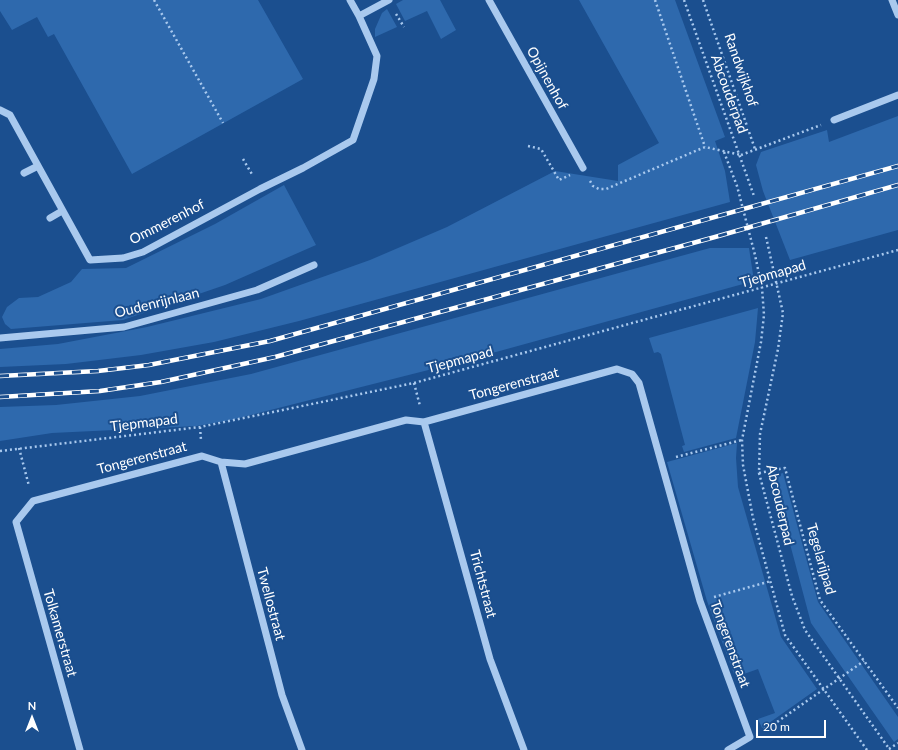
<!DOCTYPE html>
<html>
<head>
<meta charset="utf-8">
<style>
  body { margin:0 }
  #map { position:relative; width:898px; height:750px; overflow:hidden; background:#1b4f8f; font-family:Lato,sans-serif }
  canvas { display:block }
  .north { position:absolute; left:12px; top:698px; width:40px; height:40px; -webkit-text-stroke:3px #1b4f8f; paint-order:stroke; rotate:0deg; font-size:11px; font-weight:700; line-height:16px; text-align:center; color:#fff }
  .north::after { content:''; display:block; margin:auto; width:14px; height:18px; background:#fff; clip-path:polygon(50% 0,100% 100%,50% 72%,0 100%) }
  .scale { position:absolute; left:756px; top:720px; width:70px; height:18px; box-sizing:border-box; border:2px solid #fff; border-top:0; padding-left:5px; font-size:12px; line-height:14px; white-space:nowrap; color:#fff; -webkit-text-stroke:3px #1b4f8f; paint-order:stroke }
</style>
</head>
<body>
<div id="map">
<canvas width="898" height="750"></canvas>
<div class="north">N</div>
<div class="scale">20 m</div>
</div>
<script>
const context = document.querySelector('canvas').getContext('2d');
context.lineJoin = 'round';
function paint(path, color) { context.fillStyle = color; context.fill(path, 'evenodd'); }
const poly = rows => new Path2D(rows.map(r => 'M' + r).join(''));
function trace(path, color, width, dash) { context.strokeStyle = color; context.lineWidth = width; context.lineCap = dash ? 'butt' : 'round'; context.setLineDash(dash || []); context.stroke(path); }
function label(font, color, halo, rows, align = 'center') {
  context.font = font + ' Lato,sans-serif'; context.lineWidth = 4; context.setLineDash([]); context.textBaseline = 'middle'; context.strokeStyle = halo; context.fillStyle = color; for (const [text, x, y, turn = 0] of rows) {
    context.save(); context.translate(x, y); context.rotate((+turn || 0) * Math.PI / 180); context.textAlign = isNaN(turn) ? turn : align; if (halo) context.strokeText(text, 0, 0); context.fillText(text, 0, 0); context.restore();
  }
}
const green = poly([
  [0,0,258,0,303,79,132,174,54,34,48,37,37,17,12,30,0,11],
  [403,0,440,0,456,30,441,39,427,11,405,21,396,4],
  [579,0,675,0,725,137,715,141,725,171,730,202,299,321,214,342,141,355,66,364,0,367,0,349,58,344,147,327,261,299,370,260,447,227,555,171,618,181,618,165,659,143],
  [387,9,397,27,375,37,375,29,382,13],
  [898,116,898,230,790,260,763,191,756,165,761,152,827,130,829,142],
  [284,185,316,245,225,285,123,320,11,329,5,324,2,317,7,307,19,298,38,297,71,282,82,269,126,268,215,224],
  [710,248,749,248,754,281,456,363,231,420,197,426,52,433,0,441,0,407,56,405,140,396,251,374],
  [758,308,755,342,736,438,684,452,682,446,685,445,661,354,658,352,654,353,649,338],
  [737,443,736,458,738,487,781,637,817,689,762,728,758,719,775,713,758,669,741,675,734,674,707,601,667,462],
  [783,473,818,602,898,717,898,739,894,742,811,623,772,476]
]);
const path = poly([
  [154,0,223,123],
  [655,0,705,147],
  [684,0,754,196],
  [703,0,755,149],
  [396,14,404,27],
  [528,146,541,149,559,180,570,175],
  [724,152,737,186,755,255,762,288,764,315,761,342,742,440,743,465,753,518,785,635,867,750],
  [741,155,821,125],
  [243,159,253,176],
  [590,181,593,186,599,189,606,189,705,147,741,155],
  [766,237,783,313,778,349,760,434,759,473,792,596,805,630,890,750],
  [414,383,420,406],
  [200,427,201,440],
  [19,448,29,486],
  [0,451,200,427,414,383,898,250],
  [676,457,742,440],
  [759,473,785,468,820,600,898,708],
  [714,597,771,581],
  [764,729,777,722,864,661],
  [889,749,898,743]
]);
const minor = poly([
  [350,0,359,16,389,0],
  [489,0,583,168],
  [892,0,898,15],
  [0,110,10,115,90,260,123,258,143,252,260,189,303,168,353,140,374,79,377,56,359,16],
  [834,120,898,95],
  [24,173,38,166],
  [50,218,62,211],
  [0,338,124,327,257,290,314,265],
  [424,422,490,659,524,750],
  [221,462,282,695,302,750],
  [80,750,16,522,33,501,202,456,221,462,245,464,406,420,424,422,617,369,632,374,639,383,700,601,750,737,728,750]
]);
const rail = poly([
  [0,376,98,371,149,365,270,341,898,166],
  [0,397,100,391,161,382,275,357,715,237,898,185]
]);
const streetNames = [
  ["Randwijkhof",741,70,71],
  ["Opijnenhof",547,78,61],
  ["Abcouderpad",729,94,70],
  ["Ommerenhof",167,222,-27],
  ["Tjepmapad",773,274,-16],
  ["Oudenrijnlaan",157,303,-14],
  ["Tjepmapad",460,360,-15],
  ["Tongerenstraat",514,384,-15],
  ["Tjepmapad",144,423,-7],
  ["Tongerenstraat",142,458,-15],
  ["Abcouderpad",780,505,77],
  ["Tegelarijpad",821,559,74],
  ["Trichtstraat",483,584,75],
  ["Twellostraat",271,604,75],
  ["Tolkamerstraat",60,633,74],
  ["Tongerenstraat",730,644,70]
];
paint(green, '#2e69ad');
trace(path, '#a9c9ee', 2.5, [2, 3]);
trace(minor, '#a9c9ee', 7);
trace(rail, '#fff', 4.5);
trace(rail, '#1b4f8f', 3, [9]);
label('14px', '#fff', '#1b4f8f', streetNames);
</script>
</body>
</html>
